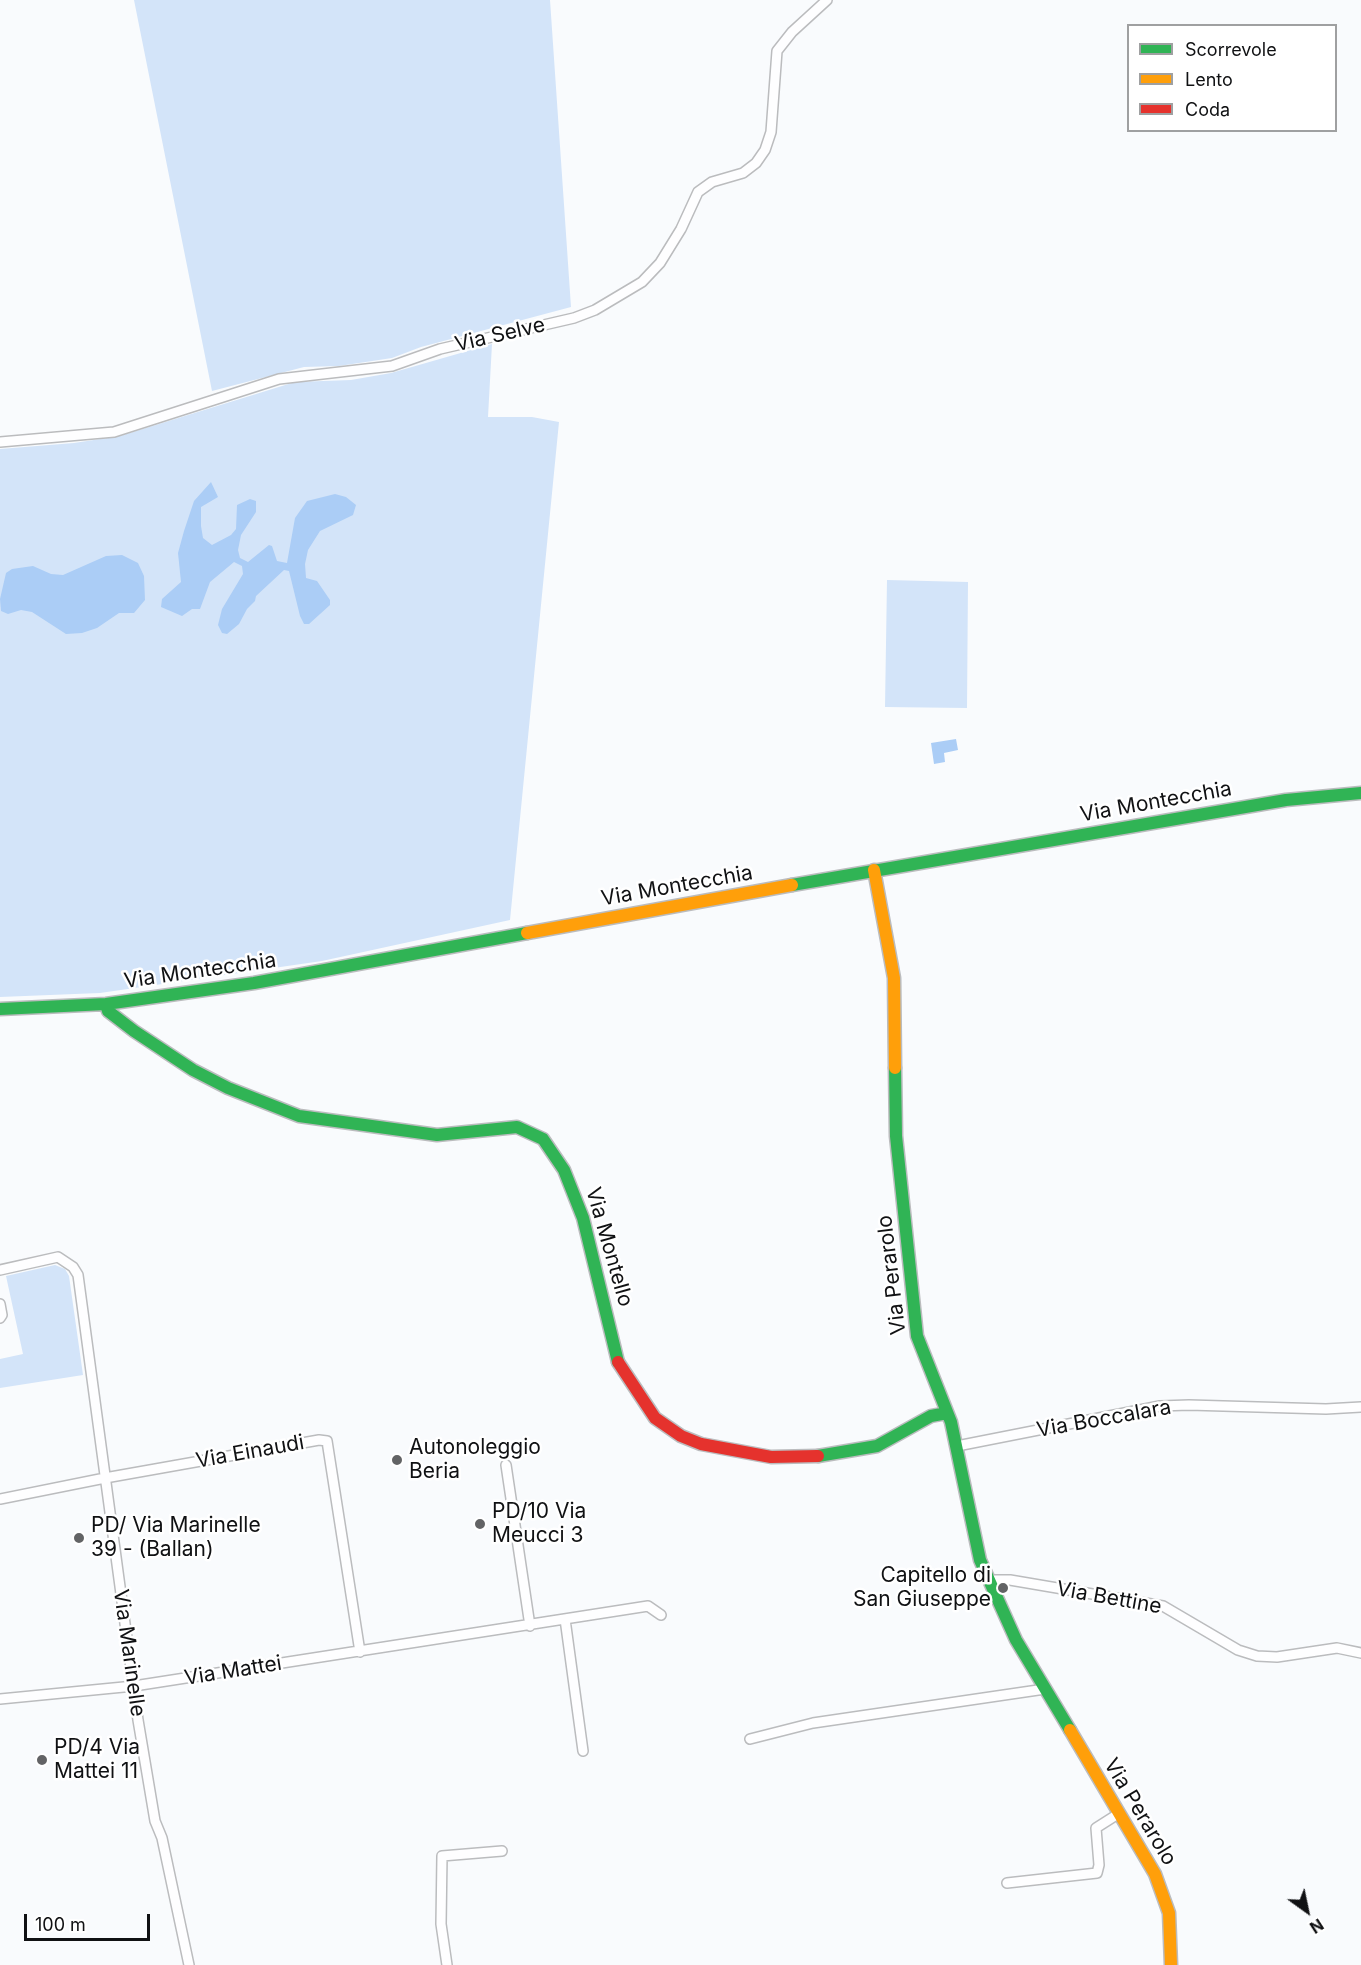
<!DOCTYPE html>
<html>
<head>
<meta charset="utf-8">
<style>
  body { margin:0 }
  #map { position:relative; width:1361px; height:1965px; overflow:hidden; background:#f9fbfd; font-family:Inter,sans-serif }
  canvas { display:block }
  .legend { position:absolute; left:1127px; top:24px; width:210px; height:108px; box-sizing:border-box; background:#fff; border:2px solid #9fa0a1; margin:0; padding:8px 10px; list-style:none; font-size:18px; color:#101113 }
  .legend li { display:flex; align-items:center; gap:12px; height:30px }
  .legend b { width:30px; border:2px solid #9fa0a1 }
  .north { position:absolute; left:1277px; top:1881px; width:60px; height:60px; -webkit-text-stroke:4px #fff; paint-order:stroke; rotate:147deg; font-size:16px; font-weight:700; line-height:24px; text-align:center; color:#101113 }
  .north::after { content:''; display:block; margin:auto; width:21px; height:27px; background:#101113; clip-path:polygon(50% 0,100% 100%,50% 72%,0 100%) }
  .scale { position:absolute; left:24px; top:1914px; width:126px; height:27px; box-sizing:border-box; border:3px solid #101113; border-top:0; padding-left:8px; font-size:18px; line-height:21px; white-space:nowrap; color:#101113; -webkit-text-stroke:4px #fff; paint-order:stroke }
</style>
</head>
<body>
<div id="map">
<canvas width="1361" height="1965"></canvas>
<ul class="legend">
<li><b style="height:8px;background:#30b455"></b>Scorrevole</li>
<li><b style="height:8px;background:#ff9f0a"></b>Lento</li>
<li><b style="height:8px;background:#e5322d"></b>Coda</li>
</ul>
<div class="north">N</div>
<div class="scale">100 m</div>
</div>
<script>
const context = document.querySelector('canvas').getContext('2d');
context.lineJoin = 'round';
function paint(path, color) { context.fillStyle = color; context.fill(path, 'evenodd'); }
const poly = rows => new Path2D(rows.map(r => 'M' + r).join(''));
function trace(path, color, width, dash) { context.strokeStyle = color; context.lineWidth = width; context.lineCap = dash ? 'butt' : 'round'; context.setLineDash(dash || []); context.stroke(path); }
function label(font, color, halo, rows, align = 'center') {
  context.font = font + ' Inter,sans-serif'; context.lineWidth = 5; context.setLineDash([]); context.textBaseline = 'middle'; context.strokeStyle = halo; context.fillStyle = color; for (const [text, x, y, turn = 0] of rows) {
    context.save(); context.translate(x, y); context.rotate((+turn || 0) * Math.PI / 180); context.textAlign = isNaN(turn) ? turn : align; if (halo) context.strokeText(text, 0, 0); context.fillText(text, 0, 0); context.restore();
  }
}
const green = poly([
  [134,0,550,0,571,307,421,347,392,358,339,366,304,367,212,391],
  [492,344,488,417,532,417,559,422,510,920,322,961,100,993,0,997,0,449,74,443,120,436,295,382,351,380,391,373],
  [887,580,968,582,967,708,885,707],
  [55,1265,65,1269,69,1276,83,1375,0,1388,0,1359,23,1354,6,1276]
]);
const water = poly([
  [211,482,218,497,201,507,201,526,203,538,212,545,231,535,236,529,237,505,250,499,256,501,256,512,241,535,238,550,240,558,248,562,269,545,272,546,277,561,287,563,295,518,307,501,335,494,346,497,356,505,353,515,320,531,308,550,305,564,306,578,317,581,330,600,330,605,309,624,304,624,300,616,289,571,284,570,256,596,255,601,247,609,239,624,227,634,222,633,218,625,222,609,243,574,242,566,234,562,210,582,200,609,192,609,182,616,161,607,162,599,181,582,178,553,184,531,194,501],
  [122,555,138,563,144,576,145,600,134,613,119,613,97,628,82,633,66,634,32,612,21,610,8,614,1,611,0,599,6,573,12,569,33,566,51,574,63,575,106,556],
  [956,739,958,750,944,753,945,762,934,764,931,743]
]);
const street = poly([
  [0,442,114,432,279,379,392,366,440,349,574,318,595,310,642,282,660,263,681,229,698,192,712,182,743,173,756,163,765,150,771,132,777,51,792,32,827,0],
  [0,1270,58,1257,73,1267,78,1275,138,1720,155,1821,162,1838,189,1965],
  [0,1304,2,1315,0,1318],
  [957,1446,1160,1406,1189,1405,1326,1409,1361,1407],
  [506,1465,530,1626],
  [0,1499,105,1478,319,1440,327,1441,360,1652],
  [988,1580,1010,1580,1163,1606,1238,1650,1257,1656,1277,1657,1337,1648,1361,1653],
  [565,1619,583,1751],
  [0,1699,134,1686,648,1606,661,1615],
  [750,1739,813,1723,1045,1689],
  [1007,1883,1097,1873,1099,1865,1096,1828,1118,1814],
  [447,1965,441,1924,442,1856,502,1851]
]);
const fast = poly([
  [792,885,1286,800,1361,793],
  [106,1004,108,1011,134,1031,193,1070,228,1088,299,1116,437,1135,517,1127,543,1139,564,1170,583,1218,618,1362],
  [0,1009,106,1004,254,983,527,933],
  [895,1068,896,1136,917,1336,951,1422,980,1560,1016,1640,1070,1730],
  [818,1456,877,1446,931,1416,947,1413]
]);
const slow = poly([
  [874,870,894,978,895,1068],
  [527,933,792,885],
  [1070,1730,1155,1874,1169,1913,1171,1965]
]);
const jam = poly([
  [618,1362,655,1418,681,1436,701,1444,771,1457,818,1456]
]);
const markers = [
  [397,1460,6,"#626365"],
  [480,1524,6,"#626365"],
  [79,1538,6,"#626365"],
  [1003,1588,6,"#626365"],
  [42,1760,6,"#626365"]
];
const streetNames = [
  ["Via Selve",500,335,-13],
  ["Via Montecchia",1156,802,-10],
  ["Via Montecchia",677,886,-10],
  ["Via Montecchia",200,971,-8],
  ["Via Montello",609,1247,74],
  ["Via Perarolo",892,1275,-97],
  ["Via Boccalara",1104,1419,-10],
  ["Via Einaudi",250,1452,-10],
  ["Via Bettine",1109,1598,10],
  ["Via Marinelle",129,1653,82],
  ["Via Mattei",233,1671,-9],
  ["Via Perarolo",1140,1812,59]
];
const poiNames = [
  ["Autonoleggio",409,1448],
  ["Beria",409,1472],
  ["PD/10 Via",492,1512],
  ["Meucci 3",492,1536],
  ["PD/ Via Marinelle",91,1526],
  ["39 - (Ballan)",91,1550],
  ["Capitello di",991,1576,"right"],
  ["San Giuseppe",991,1600,"right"],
  ["PD/4 Via",54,1748],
  ["Mattei 11",54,1772]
];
paint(green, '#d3e4f9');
paint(water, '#abcdf6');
trace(street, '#bbbcbe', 12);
trace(fast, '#bbbcbe', 15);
trace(slow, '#bbbcbe', 15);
trace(jam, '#bbbcbe', 15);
trace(street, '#fefeff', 9);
trace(fast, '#30b455', 12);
trace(slow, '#ff9f0a', 12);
trace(jam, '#e5322d', 12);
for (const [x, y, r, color] of markers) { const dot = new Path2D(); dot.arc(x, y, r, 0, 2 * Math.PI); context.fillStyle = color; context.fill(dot); trace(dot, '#fff', 2); }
label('21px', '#101113', '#fff', streetNames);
label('21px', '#101113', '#fff', poiNames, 'left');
</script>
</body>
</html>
